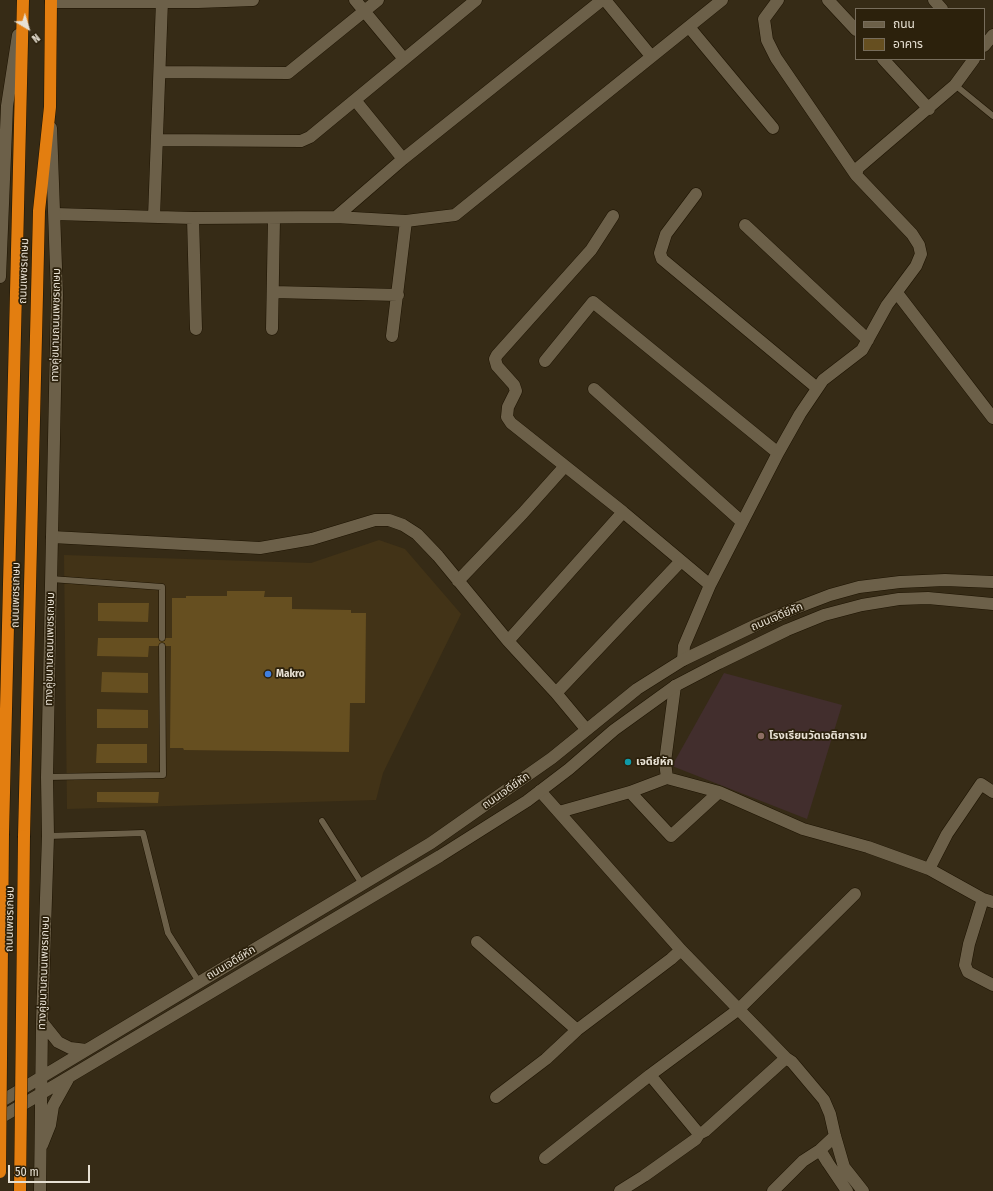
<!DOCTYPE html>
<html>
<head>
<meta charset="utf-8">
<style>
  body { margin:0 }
  #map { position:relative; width:993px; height:1191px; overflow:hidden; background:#362b16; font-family:"Fira Sans Condensed","Noto Sans Thai",sans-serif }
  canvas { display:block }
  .legend { position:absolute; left:855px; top:8px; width:130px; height:52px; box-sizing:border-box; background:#2c210c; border:1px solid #776d5c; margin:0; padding:5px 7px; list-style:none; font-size:12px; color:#e7e0d3 }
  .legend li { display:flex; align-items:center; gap:8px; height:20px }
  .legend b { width:20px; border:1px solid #776d5c }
  .north { position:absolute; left:8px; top:8px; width:40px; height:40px; -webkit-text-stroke:3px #2c210c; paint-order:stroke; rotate:142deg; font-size:11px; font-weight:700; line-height:16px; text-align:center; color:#e7e0d3 }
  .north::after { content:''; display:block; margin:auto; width:14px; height:18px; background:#e7e0d3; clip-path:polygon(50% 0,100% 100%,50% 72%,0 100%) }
  .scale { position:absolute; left:8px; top:1165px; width:82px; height:18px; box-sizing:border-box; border:2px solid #e7e0d3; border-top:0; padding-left:5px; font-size:12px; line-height:14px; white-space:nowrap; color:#e7e0d3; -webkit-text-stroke:3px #2c210c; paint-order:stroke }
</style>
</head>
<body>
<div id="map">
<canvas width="993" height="1191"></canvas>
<ul class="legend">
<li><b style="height:5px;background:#6c6049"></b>ถนน</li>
<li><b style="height:11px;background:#664f20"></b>อาคาร</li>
</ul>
<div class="north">N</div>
<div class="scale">50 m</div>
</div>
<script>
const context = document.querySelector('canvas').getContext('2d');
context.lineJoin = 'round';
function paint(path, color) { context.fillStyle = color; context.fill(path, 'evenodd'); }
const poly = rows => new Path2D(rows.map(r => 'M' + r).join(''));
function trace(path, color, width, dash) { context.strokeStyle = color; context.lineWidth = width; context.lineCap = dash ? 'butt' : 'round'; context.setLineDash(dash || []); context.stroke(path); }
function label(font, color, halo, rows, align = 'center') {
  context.font = font + ' "Fira Sans Condensed","Noto Sans Thai",sans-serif'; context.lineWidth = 3.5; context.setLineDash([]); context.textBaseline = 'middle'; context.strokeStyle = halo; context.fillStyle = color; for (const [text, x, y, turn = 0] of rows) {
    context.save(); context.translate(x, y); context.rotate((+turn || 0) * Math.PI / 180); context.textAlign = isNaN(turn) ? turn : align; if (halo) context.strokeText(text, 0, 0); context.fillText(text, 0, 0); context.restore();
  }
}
const built = poly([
  [379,540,405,549,461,614,383,773,376,800,67,809,64,555,311,563]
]);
const education = poly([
  [724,673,842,705,807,819,672,766]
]);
const building = poly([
  [227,591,265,591,264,597,292,597,292,609,351,610,351,613,366,613,365,703,350,703,349,752,184,750,183,748,170,748,171,646,149,646,148,657,97,656,98,638,172,638,172,598,186,598,186,596,227,596],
  [98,603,149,603,148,622,98,621],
  [102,672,148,673,148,693,101,692],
  [97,709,148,710,148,728,97,728],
  [97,744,147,744,147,763,96,763],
  [97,792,159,792,158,803,97,802]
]);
const lane = poly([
  [955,85,993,116],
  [51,579,162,587,162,638],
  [47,777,163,775,162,646],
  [322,821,362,884],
  [48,836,143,833,168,933,199,982]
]);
const street = poly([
  [355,0,404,59],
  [605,0,651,56],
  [778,0,764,19,767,40,776,58,856,175],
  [828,0,856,30],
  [934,0,942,9],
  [51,2,198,2,253,0],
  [689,27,773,128],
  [984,46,993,35],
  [883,59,929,109],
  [161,72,288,73,378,0],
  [355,100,403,159],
  [158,140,301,141,310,137,476,0],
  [696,194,666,234,660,253,662,259,817,388],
  [55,214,193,218,336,217,406,221,455,215,722,0],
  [613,216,591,250,497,355,495,359,497,366,514,385,516,391,508,407,507,417,511,423,623,512,710,585],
  [154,217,162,1],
  [336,217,403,159,602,0],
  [193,218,196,329],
  [745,225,868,340],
  [273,292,398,295],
  [897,293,993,418],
  [272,329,274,219],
  [392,336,406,221],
  [545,361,593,302,778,453],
  [594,389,742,522],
  [52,537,260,548,312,539,375,520,389,520,403,525,417,534,438,556,508,641,556,693,586,729],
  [458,581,523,513,565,466],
  [508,641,623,512],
  [683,660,684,646,710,585,778,453,800,414,823,380,862,350,887,305,916,266,921,254,919,245,912,234,856,175,858,168,955,85,974,59],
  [675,686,665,762,667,778,719,792,803,829,868,847,929,869,983,899,993,902],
  [556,693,681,561],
  [540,791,681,950,786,1058,792,1062,824,1100,830,1114,835,1136,844,1167,863,1191],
  [630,792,671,836,719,792],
  [559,812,630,792,667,778],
  [929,869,947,834,981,784,993,792],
  [983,899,969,944,965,965,968,972,993,985],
  [477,942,577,1030],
  [650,1075,699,1134],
  [496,1097,546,1059,577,1030,671,959,681,950],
  [820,1150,828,1163,847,1191],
  [545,1158,650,1075,739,1009,855,894],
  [620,1191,644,1176,696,1139,699,1134,705,1131,786,1058],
  [773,1191,803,1161,820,1150,835,1136]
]);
const secondary = poly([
  [0,277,7,106,18,35],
  [42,1022,58,1042,70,1048,86,1050],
  [0,1102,431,843,552,758,637,689,683,660,758,624,796,608,830,595,859,587,900,582,945,580,993,582],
  [0,1118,440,856,527,801,569,769,614,730,675,686,719,663,787,630,824,615,862,605,899,599,928,598,993,604],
  [42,1145,50,1125,53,1106,68,1079],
  [40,1191,42,1022,48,836,47,777,57,295,51,128]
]);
const highway = poly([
  [3,834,23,0],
  [24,836,39,211,50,107,51,0]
]);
const highwayBridge = poly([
  [0,1172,3,834],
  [20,1191,24,836]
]);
const markers = [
  [268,674,4,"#3f7fe0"],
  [761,736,4,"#8d6e63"],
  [628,762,4,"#0f9aa8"]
];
const streetNames = [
  ["ถนนเพชรเกษม",24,271,-88],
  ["ทางคู่ขนานถนนเพชรเกษม",56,325,-89],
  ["ถนนเพชรเกษม",16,595,-89],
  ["ถนนเจดีย์หัก",777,617,-23],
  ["ทางคู่ขนานถนนเพชรเกษม",50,649,-89],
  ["ถนนเจดีย์หัก",506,791,-35],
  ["ถนนเพชรเกษม",10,919,-89],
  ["ถนนเจดีย์หัก",231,963,-31],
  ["ทางคู่ขนานถนนเพชรเกษม",44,973,-88]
];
const poiNames = [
  ["Makro",276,674],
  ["โรงเรียนวัดเจติยาราม",769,736],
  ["เจดีย์หัก",636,762]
];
paint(built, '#423317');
paint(education, '#422e2d');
paint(building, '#664f20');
trace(lane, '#1d1301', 7);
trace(street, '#1d1301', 13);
trace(secondary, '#1d1301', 13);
trace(highway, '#1d1301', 13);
trace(lane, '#6c6049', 6);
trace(street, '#6c6049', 12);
trace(secondary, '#6c6049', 12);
trace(highway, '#e37e10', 12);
trace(highwayBridge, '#1d1301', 13, []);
trace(highwayBridge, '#e37e10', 12);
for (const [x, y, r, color] of markers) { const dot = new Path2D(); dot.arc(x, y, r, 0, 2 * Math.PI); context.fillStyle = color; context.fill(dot); trace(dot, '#2c210c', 1.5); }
label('11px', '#e7e0d3', '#2c210c', streetNames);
label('bold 11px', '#e7e0d3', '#2c210c', poiNames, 'left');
</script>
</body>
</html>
